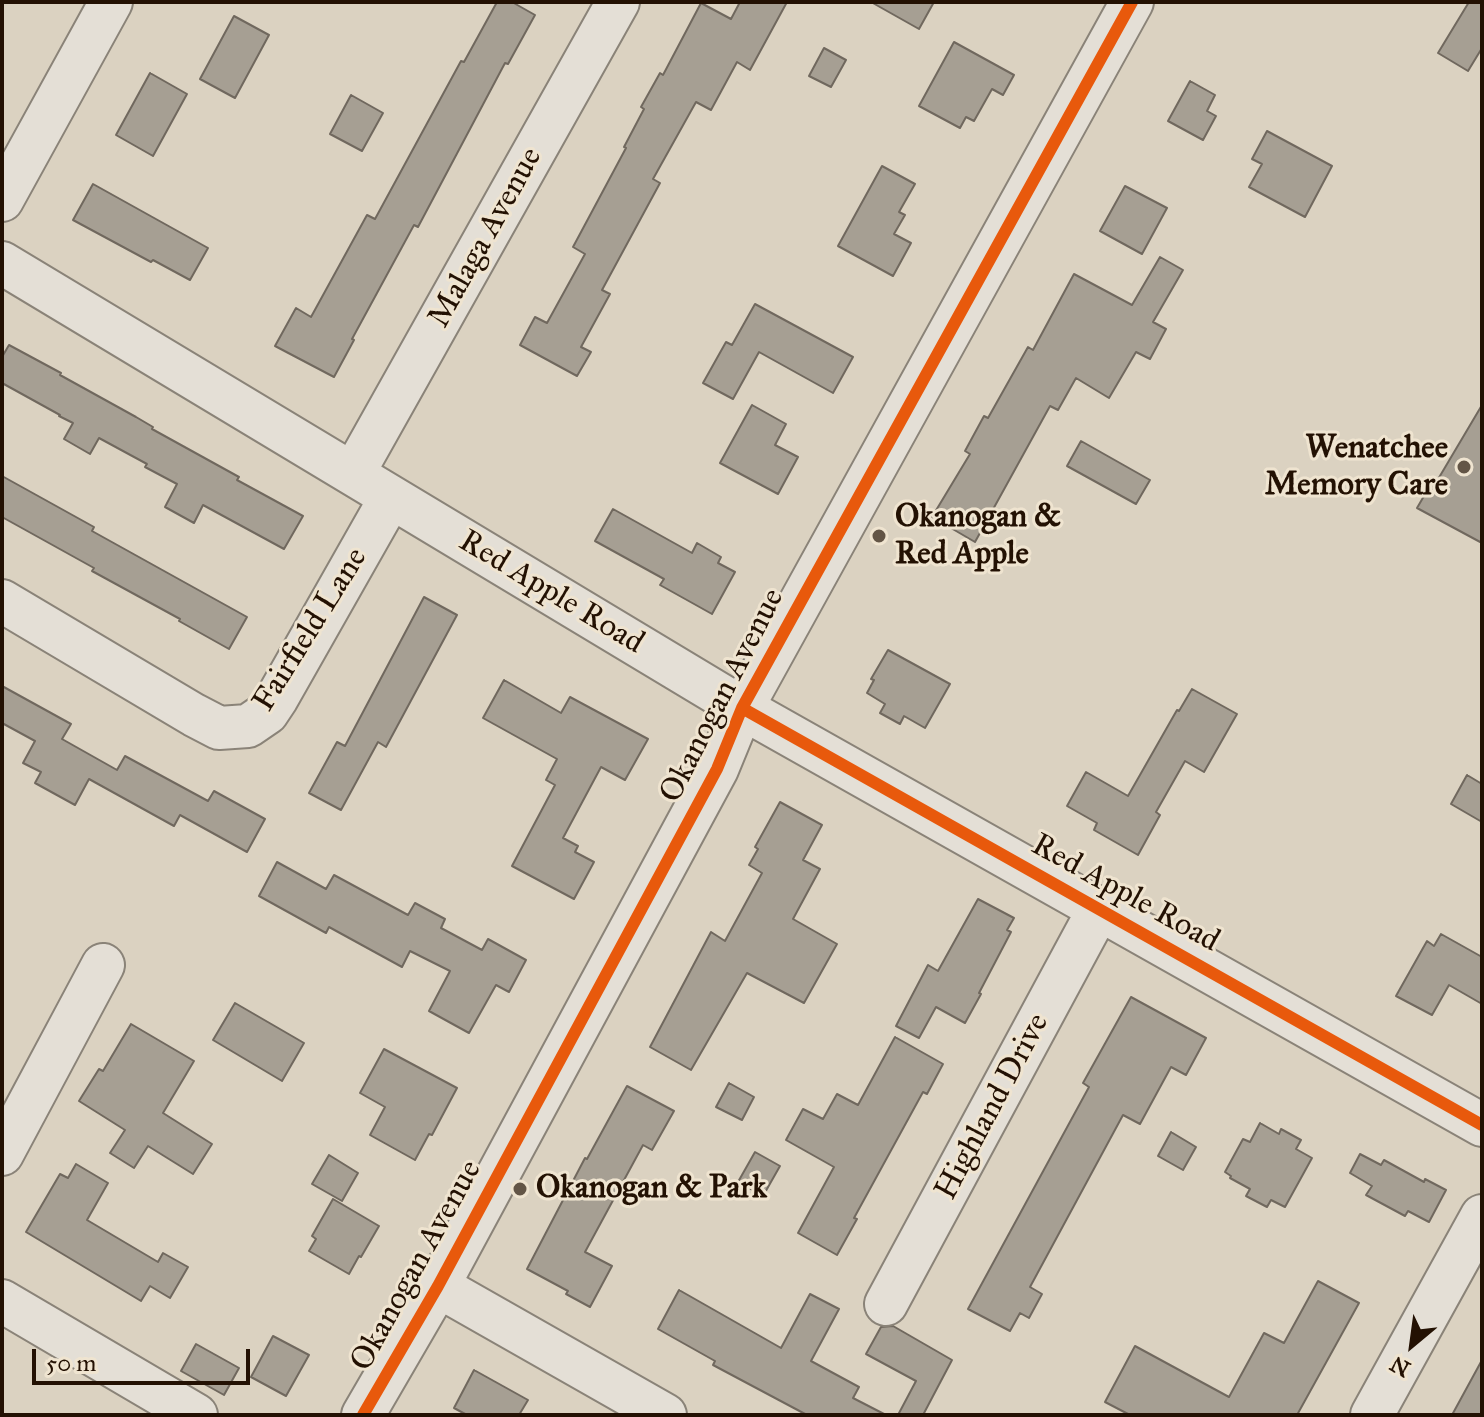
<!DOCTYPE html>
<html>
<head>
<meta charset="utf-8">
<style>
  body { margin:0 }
  #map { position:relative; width:1484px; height:1417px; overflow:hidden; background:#dbd2c1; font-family:"IM FELL Great Primer",serif }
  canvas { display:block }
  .frame { position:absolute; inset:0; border:4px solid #231103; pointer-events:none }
  .north { position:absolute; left:1372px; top:1305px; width:80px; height:80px; -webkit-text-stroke:6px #efe4d0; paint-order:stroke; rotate:209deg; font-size:22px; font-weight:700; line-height:32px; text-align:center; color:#231103 }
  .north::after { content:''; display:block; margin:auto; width:28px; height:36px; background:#231103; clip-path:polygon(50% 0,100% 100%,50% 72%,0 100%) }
  .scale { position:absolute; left:32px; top:1349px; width:218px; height:36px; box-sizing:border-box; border:4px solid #231103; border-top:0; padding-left:10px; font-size:24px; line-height:28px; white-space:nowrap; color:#231103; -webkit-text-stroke:6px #efe4d0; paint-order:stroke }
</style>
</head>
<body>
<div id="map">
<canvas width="1484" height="1417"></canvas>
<div class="frame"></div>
<div class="north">N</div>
<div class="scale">50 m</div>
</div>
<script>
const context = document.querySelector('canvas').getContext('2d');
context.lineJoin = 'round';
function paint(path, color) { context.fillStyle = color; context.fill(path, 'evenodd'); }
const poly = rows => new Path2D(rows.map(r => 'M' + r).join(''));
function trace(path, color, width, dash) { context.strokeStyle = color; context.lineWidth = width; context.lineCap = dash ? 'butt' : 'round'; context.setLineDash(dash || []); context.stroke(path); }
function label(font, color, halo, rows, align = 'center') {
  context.font = font + ' "IM FELL Great Primer",serif'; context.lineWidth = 6; context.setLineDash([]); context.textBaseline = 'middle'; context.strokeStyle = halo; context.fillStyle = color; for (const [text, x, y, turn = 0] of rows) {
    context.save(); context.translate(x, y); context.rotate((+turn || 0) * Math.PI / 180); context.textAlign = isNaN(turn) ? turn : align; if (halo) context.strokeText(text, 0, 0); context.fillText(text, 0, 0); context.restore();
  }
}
const building = poly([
  [497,2,512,2,535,15,508,64,505,63,418,227,414,225,352,339,354,340,334,377,275,346,296,308,311,317,367,215,375,219,461,61,464,62,497,2],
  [740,2,787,2,750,70,737,62,711,110,696,102,653,179,660,183,602,290,610,294,581,347,591,352,577,376,520,345,535,317,547,323,585,254,573,247,626,148,624,147,644,109,641,107,660,73,663,75,701,3,731,19,740,2],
  [871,2,934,2,919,29,871,2],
  [1469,2,1482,2,1482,48,1468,71,1438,53,1469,2],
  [234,16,269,35,235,98,200,79,234,16],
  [954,42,1014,75,1003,95,992,89,974,121,966,117,960,128,919,106,954,42],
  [824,48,846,60,831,87,809,76,824,48],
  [150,73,187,94,153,156,116,135,150,73],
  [1190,81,1215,95,1207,111,1216,116,1203,140,1168,121,1190,81],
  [351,95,383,113,362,151,330,134,351,95],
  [1267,131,1332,166,1305,217,1249,187,1262,164,1252,159,1267,131],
  [882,166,915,184,899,212,905,215,894,234,911,243,893,276,838,246,882,166],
  [93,184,208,248,190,280,153,260,151,262,73,220,93,184],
  [1125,186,1167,208,1142,254,1100,231,1125,186],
  [1160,257,1183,270,1153,322,1166,329,1150,359,1136,352,1109,398,1076,378,1058,410,1050,406,975,542,932,517,970,454,965,451,984,416,988,418,1028,347,1033,350,1074,274,1132,305,1160,257],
  [755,304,853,357,833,393,759,352,733,399,703,383,726,342,732,345,755,304],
  [9,345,61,373,60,375,136,417,153,427,152,429,239,477,237,480,303,516,284,549,203,505,194,523,165,507,177,484,145,467,147,464,99,438,90,454,64,439,73,423,59,416,60,415,2,383,2,357,9,345],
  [752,405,786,424,775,445,798,457,778,494,720,463,752,405],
  [1482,405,1482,543,1417,508,1431,484,1434,486,1482,405],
  [1081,441,1150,480,1136,504,1067,466,1081,441],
  [2,476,94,527,92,531,247,617,229,649,179,621,180,619,92,571,94,568,2,517,2,476],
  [613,509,692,553,697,543,721,557,718,563,735,572,712,614,660,585,664,579,595,541,613,509],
  [424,597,457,615,386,747,378,742,341,810,309,793,337,742,345,746,424,597],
  [888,650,950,684,925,728,904,716,900,724,880,713,885,704,867,693,874,680,871,679,888,650],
  [504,680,561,713,570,697,648,739,625,780,601,767,563,838,578,846,575,852,594,862,574,899,512,866,555,785,546,780,557,759,483,718,504,680],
  [2,686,71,724,62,739,117,770,125,756,208,801,214,791,265,819,247,852,180,815,174,826,89,779,75,805,35,783,41,772,23,763,35,741,2,723,2,686],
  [1192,689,1237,714,1204,772,1185,761,1156,812,1160,815,1138,855,1094,830,1097,823,1067,806,1086,772,1128,796,1177,710,1179,711,1192,689],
  [1467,775,1482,784,1482,822,1451,804,1467,775],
  [780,802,822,825,803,860,820,869,793,919,837,944,804,1003,747,973,691,1070,650,1047,711,932,725,941,762,873,749,865,758,849,755,847,780,802],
  [277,862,326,889,334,875,408,915,415,903,445,919,441,928,482,950,488,939,526,960,509,992,496,985,469,1033,429,1011,450,971,410,951,402,967,329,927,326,933,259,896,277,862],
  [978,899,1014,918,1007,930,1011,932,979,993,981,994,965,1023,936,1007,919,1038,896,1026,928,965,938,971,978,899],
  [1441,934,1482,957,1482,1004,1449,985,1432,1015,1396,996,1427,941,1434,946,1441,934],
  [1131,997,1206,1038,1186,1075,1171,1067,1140,1124,1123,1115,1030,1287,1042,1294,1029,1318,1020,1313,1010,1331,968,1309,1089,1087,1083,1083,1131,997],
  [235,1003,304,1043,282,1081,213,1040,235,1003],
  [131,1024,194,1061,163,1113,212,1144,193,1174,148,1146,134,1168,110,1153,125,1130,79,1101,99,1069,103,1071,131,1024],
  [895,1037,943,1064,927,1094,923,1092,854,1218,857,1219,837,1255,798,1233,834,1167,786,1140,803,1109,823,1119,837,1094,858,1105,895,1037],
  [384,1049,457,1088,432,1135,429,1134,415,1160,370,1135,385,1107,360,1093,384,1049],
  [729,1083,754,1097,742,1120,716,1107,729,1083],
  [627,1086,674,1111,652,1150,643,1145,585,1252,612,1266,590,1307,566,1294,568,1291,527,1269,585,1158,587,1159,627,1086],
  [1260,1123,1279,1134,1281,1129,1301,1140,1296,1149,1312,1158,1285,1207,1271,1200,1267,1207,1246,1196,1250,1189,1230,1178,1231,1176,1225,1172,1243,1139,1250,1142,1260,1123],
  [1171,1132,1196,1147,1183,1170,1158,1156,1171,1132],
  [755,1152,780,1166,763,1196,738,1182,755,1152],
  [1360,1154,1381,1165,1384,1160,1424,1182,1425,1179,1446,1190,1429,1222,1408,1211,1405,1216,1366,1195,1372,1186,1350,1173,1360,1154],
  [329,1155,358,1173,342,1201,312,1184,329,1155],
  [76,1164,108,1183,87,1220,158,1262,163,1253,188,1267,170,1298,150,1286,141,1301,26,1232,60,1174,68,1178,76,1164],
  [333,1199,379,1226,361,1257,359,1256,349,1274,309,1251,316,1239,312,1236,333,1199],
  [1318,1281,1359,1303,1297,1415,1130,1415,1105,1402,1135,1346,1229,1397,1264,1333,1284,1343,1318,1281],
  [679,1290,781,1348,810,1294,839,1309,811,1361,859,1387,853,1398,886,1415,807,1415,713,1365,715,1361,658,1329,679,1290],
  [893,1326,952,1360,923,1415,898,1415,916,1381,866,1354,881,1327,893,1326],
  [273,1336,309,1355,286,1396,251,1377,273,1336],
  [196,1344,239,1368,224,1395,181,1371,196,1344],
  [1482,1360,1482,1415,1452,1415,1482,1360],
  [474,1370,528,1400,519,1415,467,1415,454,1408,474,1370]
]);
const minor = poly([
  [2,200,111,2],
  [2,263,742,708,1482,1125],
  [353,474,618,2],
  [2,601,194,715,219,728,248,726,267,713,277,698,391,497],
  [2,1154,103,965],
  [438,1286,665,1415],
  [2,1301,196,1415],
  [886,1304,1099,909],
  [363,1415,438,1286,717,769,742,708,1132,2],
  [1372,1415,1482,1216]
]);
const cycleway = poly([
  [742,708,1482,1125],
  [363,1415,438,1286,717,769,742,708,1132,2]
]);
const markers = [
  [1464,467,8,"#635546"],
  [879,536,8,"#635546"],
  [520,1189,8,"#635546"]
];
const streetNames = [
  ["Malaga Avenue",486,238,-61],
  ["Red Apple Road",551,593,31],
  ["Fairfield Lane",311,630,-58],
  ["Okanogan Avenue",723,696,-63],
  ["Red Apple Road",1125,894,29],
  ["Highland Drive",993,1107,-62],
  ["Okanogan Avenue",417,1266,-61]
];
const poiNames = [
  ["Wenatchee",1448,449,"right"],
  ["Memory Care",1448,486,"right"],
  ["Okanogan &",895,518],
  ["Red Apple",895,555],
  ["Okanogan & Park",536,1189]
];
paint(building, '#a69f93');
trace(building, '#70685e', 2);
trace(minor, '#8a8378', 46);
trace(minor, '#e4dfd6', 42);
trace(cycleway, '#e8590c', 12);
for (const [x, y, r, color] of markers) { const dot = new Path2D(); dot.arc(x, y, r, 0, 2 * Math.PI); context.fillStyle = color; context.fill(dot); trace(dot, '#efe4d0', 3); }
label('32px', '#231103', '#efe4d0', streetNames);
label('bold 32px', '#231103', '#efe4d0', poiNames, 'left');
</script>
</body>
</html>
